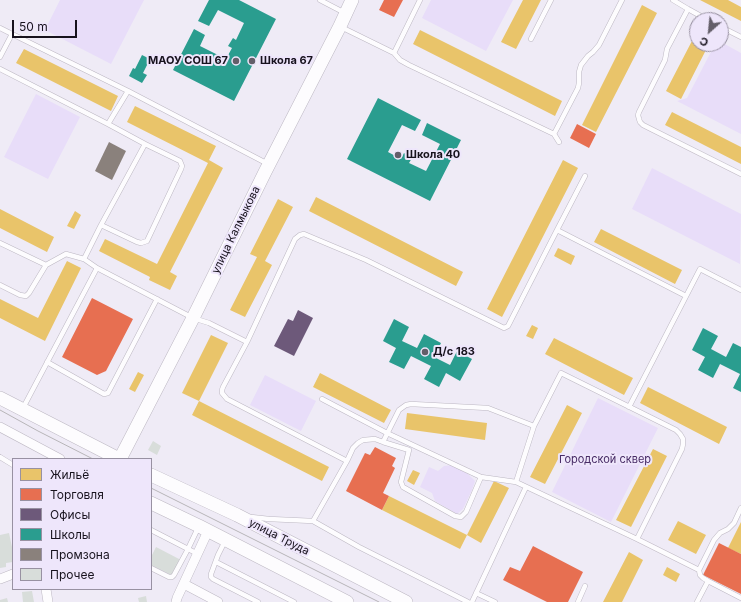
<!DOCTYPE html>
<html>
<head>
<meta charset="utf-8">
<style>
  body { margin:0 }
  #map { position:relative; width:741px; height:602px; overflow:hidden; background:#efebf6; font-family:Inter,sans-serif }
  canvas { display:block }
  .legend { position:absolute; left:12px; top:458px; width:140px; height:132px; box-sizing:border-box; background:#eee6fb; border:1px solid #9891a2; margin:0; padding:5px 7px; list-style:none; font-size:12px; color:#17121d }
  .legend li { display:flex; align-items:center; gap:8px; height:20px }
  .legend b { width:20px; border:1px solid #9891a2 }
  .north { position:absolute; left:689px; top:12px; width:40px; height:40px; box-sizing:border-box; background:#eee6fb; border:1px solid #9891a2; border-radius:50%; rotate:207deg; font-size:11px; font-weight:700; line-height:16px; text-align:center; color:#17121d }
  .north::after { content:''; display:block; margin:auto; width:14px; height:18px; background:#635e69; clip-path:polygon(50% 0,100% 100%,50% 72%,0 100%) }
  .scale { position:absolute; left:12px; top:20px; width:65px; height:18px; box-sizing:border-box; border:2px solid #17121d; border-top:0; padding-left:5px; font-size:12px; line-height:14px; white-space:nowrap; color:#17121d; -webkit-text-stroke:3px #eee6fb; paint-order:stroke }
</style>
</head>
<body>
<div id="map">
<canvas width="741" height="602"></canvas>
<ul class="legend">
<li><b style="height:11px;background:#e9c46a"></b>Жильё</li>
<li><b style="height:11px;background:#e76f51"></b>Торговля</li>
<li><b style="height:11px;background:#6d597a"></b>Офисы</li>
<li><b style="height:11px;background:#2a9d8f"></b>Школы</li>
<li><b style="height:11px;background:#8a817c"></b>Промзона</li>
<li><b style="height:11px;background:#d8ddda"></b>Прочее</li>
</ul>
<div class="north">С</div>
<div class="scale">50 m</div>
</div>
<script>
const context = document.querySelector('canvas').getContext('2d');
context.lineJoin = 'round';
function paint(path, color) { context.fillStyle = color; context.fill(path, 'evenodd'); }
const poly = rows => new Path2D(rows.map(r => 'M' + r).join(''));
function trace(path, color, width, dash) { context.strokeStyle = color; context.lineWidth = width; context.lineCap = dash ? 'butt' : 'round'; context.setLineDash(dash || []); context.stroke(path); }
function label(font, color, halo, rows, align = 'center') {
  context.font = font + ' Inter,sans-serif'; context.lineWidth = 4; context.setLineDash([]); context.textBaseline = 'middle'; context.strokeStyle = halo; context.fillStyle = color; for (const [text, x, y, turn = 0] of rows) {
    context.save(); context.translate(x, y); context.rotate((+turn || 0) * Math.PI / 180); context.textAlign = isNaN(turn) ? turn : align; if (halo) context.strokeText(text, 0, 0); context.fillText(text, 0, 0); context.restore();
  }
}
const green = poly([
  [60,0,144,0,111,64,45,30],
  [431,0,513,0,486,51,422,18],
  [721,42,741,53,741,134,677,101,687,98,715,44,721,44],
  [36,94,80,117,48,179,4,157],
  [652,168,741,214,740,264,632,209],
  [265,375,316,401,301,431,250,405],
  [598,398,658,428,611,522,552,492],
  [453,465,467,473,475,481,472,490,463,509,457,514,435,501,432,493,420,487,429,467,438,471,444,466]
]);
const homes = poly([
  [523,0,541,0,516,49,501,42],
  [700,0,728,0,741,7,741,21],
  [642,5,657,13,596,132,582,125],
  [420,30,562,101,555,116,413,44],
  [694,37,697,38,697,44,709,44,681,99,666,91],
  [24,49,118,96,111,111,16,63],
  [135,106,216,146,209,160,223,168,170,272,177,276,170,290,149,280,150,277,99,251,105,239,157,264,208,163,127,122],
  [672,112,741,147,741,164,665,125],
  [563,160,578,168,502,317,487,309],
  [316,197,463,272,456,286,309,211],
  [278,199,293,207,265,261,272,265,245,317,230,310,257,257,250,254],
  [0,209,54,237,47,252,0,228],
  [75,211,81,215,74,229,67,226],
  [601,229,682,270,675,284,594,242],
  [558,248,575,256,571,265,554,256],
  [67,261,81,268,45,341,0,318,0,299,38,318],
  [532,325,538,328,533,339,526,336],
  [211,335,228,343,199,401,329,467,322,481,192,415,199,401,182,393],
  [554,338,633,378,624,395,545,354],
  [138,372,144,375,135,392,129,389],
  [320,373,391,410,384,423,313,387],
  [648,387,727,427,719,444,640,403],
  [567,405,582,413,545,484,530,477],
  [407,413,487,423,485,440,405,429],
  [653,449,667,456,631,527,616,520],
  [413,470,420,473,414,485,407,481],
  [494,481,509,488,481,543,467,535],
  [389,496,467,535,460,549,382,510],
  [678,521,706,535,696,554,668,540],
  [741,522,741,554,728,548],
  [629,552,643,560,622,602,603,602],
  [667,567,680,574,676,582,663,575]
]);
const shops = poly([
  [384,0,403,0,394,17,379,10],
  [577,124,596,134,589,148,570,138],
  [92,298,133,319,106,371,97,375,62,357],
  [375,447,396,458,392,466,395,468,383,493,389,496,382,510,346,491,365,453,370,455],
  [719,543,741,554,741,594,703,575],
  [533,546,583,572,568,602,547,602,503,580,510,567,520,571]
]);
const offices = poly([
  [298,310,313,318,294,356,274,346,288,319,293,321]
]);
const schools = poly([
  [209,0,239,0,276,19,234,101,173,70,194,29,205,35,200,46,226,59,232,48,228,46,233,38,236,40,244,23,218,10,209,26,198,21],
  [142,55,150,59,143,73,147,75,142,83,129,76,133,68,135,69],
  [378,98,421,120,415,131,402,125,388,152,401,159,404,153,412,158,409,163,426,171,440,144,422,135,427,123,461,140,430,201,347,159],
  [394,319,409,327,402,341,417,348,424,334,441,343,434,357,450,365,457,351,472,359,460,381,446,373,439,387,424,379,431,366,411,356,404,369,389,362,396,348,383,341],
  [703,328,718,336,711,349,726,357,733,343,741,347,741,392,733,388,740,374,720,364,713,378,698,370,705,357,692,350]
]);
const industry = poly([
  [109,142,126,151,112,180,95,171]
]);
const building = poly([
  [153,441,161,446,157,455,148,450],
  [9,533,12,547,13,547,13,562,6,563,6,567,0,568,0,535],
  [156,547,181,560,173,576,151,565,151,557],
  [32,591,34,602,23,602,22,592],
  [146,596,147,602,139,602,138,598],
  [7,598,8,602,0,602,0,600]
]);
const lane = poly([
  [320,0,345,13],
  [673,0,688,9,708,20],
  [688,9,667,49,665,60,639,112,638,115,639,119,640,122,643,125,741,174],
  [341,27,394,53,400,60,409,65,554,134,559,142],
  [721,27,741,37],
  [0,28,12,34],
  [531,39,551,0],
  [394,53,420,0],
  [0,57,12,34,128,91,268,164],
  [0,69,108,124,145,144,180,161,182,166,181,169,147,241,141,243,137,242,101,225,84,259,97,268,193,318,209,323,247,342,295,239,300,235,304,234,366,260,504,328,508,326,557,230,686,296],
  [108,124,128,91],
  [554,134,578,88,579,83,579,72,581,65,588,56,593,52,599,45,622,0],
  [101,225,145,144],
  [557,230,585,176],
  [0,243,46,265],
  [0,285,20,295,26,296,29,293,46,265,66,254,84,259],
  [247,342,223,387,222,390,222,393,227,399,347,461,353,448,358,443,363,440,375,439,383,442],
  [47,362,104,394,108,393,157,299],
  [322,399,387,433,481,477,516,482,637,539,699,570,700,575,703,578,708,581,697,602],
  [629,407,700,269,741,290],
  [23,408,97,268],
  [0,457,13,465],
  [481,477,466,512,461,517,455,516,403,487,401,482,409,450,383,442,399,410,406,405,411,404,488,408,534,426],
  [516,482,534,426,561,373,676,430,680,434,683,439,683,444,682,449,637,539],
  [251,517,269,519,313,521,347,461],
  [313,521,359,547,468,602],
  [151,530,188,549,174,575,172,577,169,577,151,568],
  [225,541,218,555,211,574,211,577,213,579,258,602],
  [198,554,188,549,198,528],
  [216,562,294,602],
  [699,570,714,540,720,533,728,529,734,523,741,508],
  [708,581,741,598],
  [476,593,495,602],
  [472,602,526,487],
  [578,602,585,586]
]);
const street = poly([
  [0,427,60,459],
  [0,579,13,574],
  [184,584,218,602],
  [46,589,48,602],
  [176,602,177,598,208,531]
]);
const secondary = poly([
  [0,398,119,459],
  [120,459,193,318,265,172,340,26,352,0],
  [151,475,237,515,406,602],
  [151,503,199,526,347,602]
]);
const tram = poly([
  [0,410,38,431,93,459],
  [151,488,379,602]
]);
const markers = [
  [236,61,4,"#635e69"],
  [252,61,4,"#635e69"],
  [398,155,4,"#635e69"],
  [425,352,4,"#635e69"]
];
const poiNames = [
  ["МАОУ СОШ 67",228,61,"right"],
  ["Школа 67",260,61],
  ["Школа 40",406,155],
  ["Д/с 183",433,352]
];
const streetNames = [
  ["улица Калмыкова",236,230,-64],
  ["улица Труда",279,537,27]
];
const parkNames = [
  ["Городской сквер",605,460]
];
paint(green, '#e8ddf9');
paint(homes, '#e9c46a');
paint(shops, '#e76f51');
paint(offices, '#6d597a');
paint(schools, '#2a9d8f');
paint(industry, '#8a817c');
paint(building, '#d8ddda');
trace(lane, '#bcb7c2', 5.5);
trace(street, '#bcb7c2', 10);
trace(secondary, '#bcb7c2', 14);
trace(lane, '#fdfcfe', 4.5);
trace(street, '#fdfcfe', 9);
trace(secondary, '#fdfcfe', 13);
trace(tram, '#b7b5b8', 1);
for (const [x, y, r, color] of markers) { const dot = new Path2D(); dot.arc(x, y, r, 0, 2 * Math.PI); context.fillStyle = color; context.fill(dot); trace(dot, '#eee6fb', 1.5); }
label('bold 11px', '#17121d', '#eee6fb', poiNames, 'left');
label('11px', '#17121d', '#eee6fb', streetNames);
label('11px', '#482c66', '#eee6fb', parkNames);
</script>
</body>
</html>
